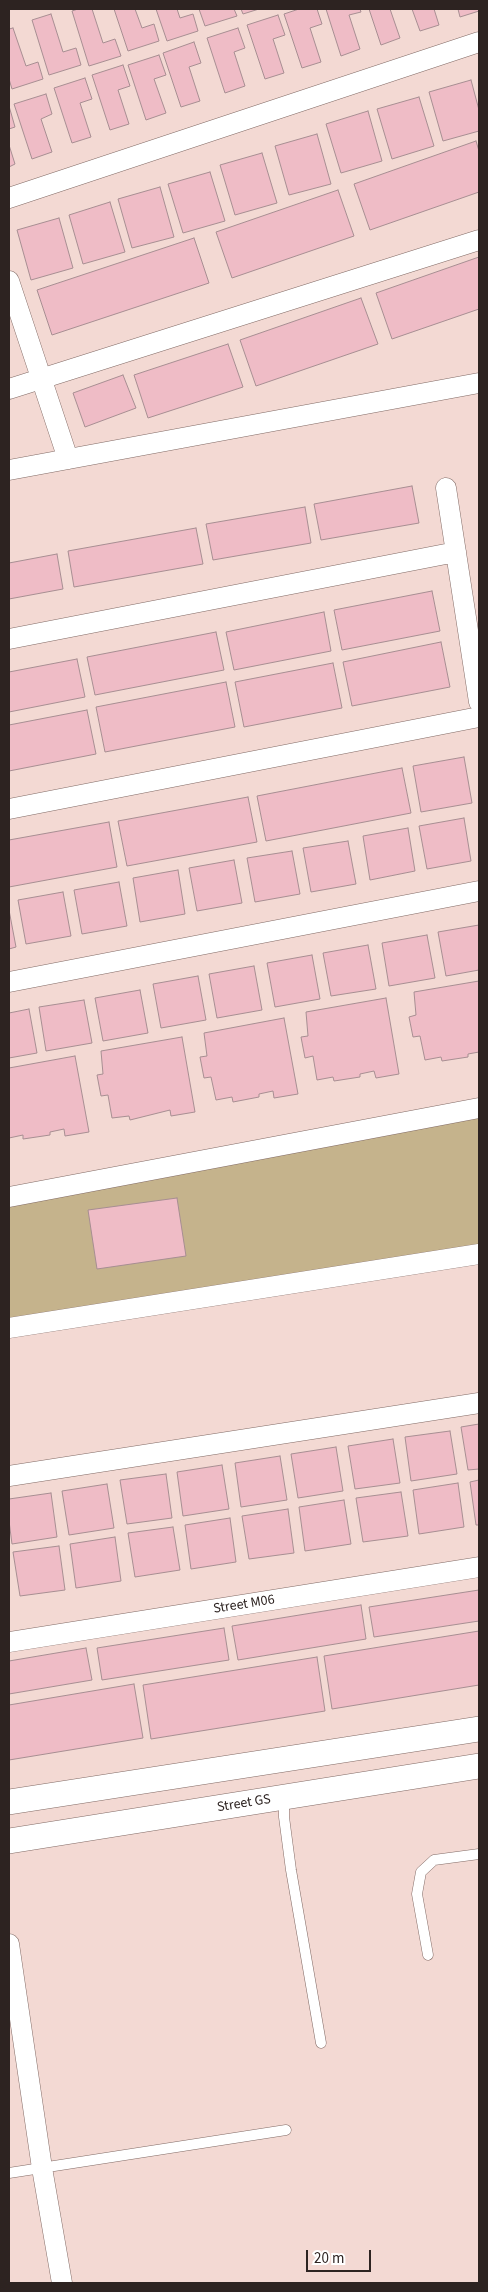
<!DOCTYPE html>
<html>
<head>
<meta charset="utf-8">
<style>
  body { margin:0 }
  #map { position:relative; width:488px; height:2292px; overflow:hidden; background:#f3d9d3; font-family:"Source Sans 3",sans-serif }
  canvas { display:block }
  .frame { position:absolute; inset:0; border:10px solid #2d2321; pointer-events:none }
  .scale { position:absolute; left:306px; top:2250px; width:65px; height:22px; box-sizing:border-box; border:2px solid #2d2321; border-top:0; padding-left:6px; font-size:15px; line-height:18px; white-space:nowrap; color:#2d2321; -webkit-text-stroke:4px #fff; paint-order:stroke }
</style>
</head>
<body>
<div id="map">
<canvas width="488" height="2292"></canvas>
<div class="frame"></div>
<div class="scale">20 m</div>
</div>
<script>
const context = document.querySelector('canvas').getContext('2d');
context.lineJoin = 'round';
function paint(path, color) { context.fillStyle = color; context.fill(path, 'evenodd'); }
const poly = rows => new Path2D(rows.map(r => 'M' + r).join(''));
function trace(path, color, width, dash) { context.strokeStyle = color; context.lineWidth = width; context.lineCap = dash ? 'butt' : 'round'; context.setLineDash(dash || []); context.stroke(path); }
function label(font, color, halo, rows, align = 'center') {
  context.font = font + ' "Source Sans 3",sans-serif'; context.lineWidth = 4; context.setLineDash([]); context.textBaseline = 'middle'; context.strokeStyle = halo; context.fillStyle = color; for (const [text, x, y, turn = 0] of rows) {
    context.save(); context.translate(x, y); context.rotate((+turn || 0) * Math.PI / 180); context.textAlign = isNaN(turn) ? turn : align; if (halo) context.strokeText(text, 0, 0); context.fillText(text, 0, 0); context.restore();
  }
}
const green = poly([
  [479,1108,479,1254,9,1328,9,1197]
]);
const building = poly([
  [78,9,92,9,103,43,115,39,121,56,89,66,72,11,78,9],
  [114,9,135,9,142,28,154,24,159,41,128,51,114,9],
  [156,9,177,9,180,18,193,14,198,31,167,41,156,9],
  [199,9,234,9,237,16,205,26,199,9],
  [241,9,259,9,243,14,241,9],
  [299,9,317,9,322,24,310,28,321,62,302,68,284,14,299,9],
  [326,9,360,9,361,12,349,15,360,49,341,56,326,9],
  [369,9,390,9,400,38,381,45,369,9],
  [412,9,434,9,439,25,420,31,412,9],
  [458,9,479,9,479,11,460,17,458,9],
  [51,14,63,52,76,48,81,65,49,75,32,20,51,14],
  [278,15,285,35,273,39,284,73,265,79,247,25,278,15],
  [13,28,26,66,38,62,43,79,12,89,9,79,9,29,13,28],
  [238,28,245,48,234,52,245,86,225,93,207,38,238,28],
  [194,42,201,63,189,67,200,101,181,107,163,53,194,42],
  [159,55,166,75,154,79,166,113,146,120,128,65,159,55],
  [123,65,130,86,118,90,129,124,110,130,92,75,123,65],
  [85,78,92,99,80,103,91,137,72,143,54,88,85,78],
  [471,80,479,110,479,131,443,141,429,92,471,80],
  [46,94,52,114,41,119,52,152,32,159,14,104,46,94],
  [419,97,434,146,392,159,377,109,419,97],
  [9,106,15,127,9,129,9,106],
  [368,111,382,161,341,173,326,124,368,111],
  [317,134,331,184,289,195,275,146,317,134],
  [476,141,479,151,479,192,370,230,354,184,476,141],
  [9,145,15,164,9,167,9,145],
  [262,153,277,203,235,215,220,165,262,153],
  [210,172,225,221,183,233,168,184,210,172],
  [160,187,174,237,132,248,118,199,160,187],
  [338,190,354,236,232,278,216,232,338,190],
  [110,202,125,252,83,264,69,215,110,202],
  [59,218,73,268,31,280,17,230,59,218],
  [194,238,209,283,52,335,37,290,194,238],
  [479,257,479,309,392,339,376,293,479,257],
  [361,298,378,344,256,386,240,340,361,298],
  [228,344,243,387,148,418,134,375,228,344],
  [123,375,136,408,85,427,73,393,123,375],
  [412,486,419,523,321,540,314,504,412,486],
  [305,507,311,543,213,560,206,524,305,507],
  [196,528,203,564,74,587,68,551,196,528],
  [57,554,63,589,9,599,9,563,57,554],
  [432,591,440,631,342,650,334,610,432,591],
  [324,612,331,651,234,670,226,632,324,612],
  [216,632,224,670,95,695,87,657,216,632],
  [441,642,450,687,352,706,343,662,441,642],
  [77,659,85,697,9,712,9,672,77,659],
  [333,663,342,708,244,727,235,682,333,663],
  [226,682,235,727,105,752,96,707,226,682],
  [87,710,96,754,9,771,9,725,87,710],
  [464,757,472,803,421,812,413,766,464,757],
  [402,768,411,813,266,841,257,796,402,768],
  [248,797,257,842,127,866,118,821,248,797],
  [464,818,471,861,427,869,419,826,464,818],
  [109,822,117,867,9,887,9,840,109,822],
  [408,828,415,871,370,880,363,836,408,828],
  [348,841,356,884,311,892,303,848,348,841],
  [292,851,300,894,255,902,247,858,292,851],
  [234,860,242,903,197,911,189,868,234,860],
  [178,870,185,914,140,922,133,878,178,870],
  [119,882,127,926,82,934,74,890,119,882],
  [63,892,71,936,26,944,18,900,63,892],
  [9,910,16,947,9,949,9,910],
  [479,925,479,970,446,976,438,932,479,925],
  [427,935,435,978,389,986,382,943,427,935],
  [368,945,376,989,331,996,323,953,368,945],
  [312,955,320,999,275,1007,267,963,312,955],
  [254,966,262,1010,217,1018,209,974,254,966],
  [198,976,206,1020,161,1028,153,984,198,976],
  [479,981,479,1052,468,1054,468,1057,442,1061,441,1057,425,1060,420,1036,413,1037,409,1017,416,1015,414,992,479,981],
  [140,990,148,1033,103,1041,95,998,140,990],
  [386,998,399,1074,376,1078,374,1071,360,1074,360,1077,334,1081,333,1077,317,1080,313,1056,305,1058,301,1037,308,1036,306,1012,386,998],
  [84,1000,92,1043,46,1051,39,1007,84,1000],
  [29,1009,37,1053,9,1058,9,1013,29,1009],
  [284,1018,298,1094,274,1098,273,1091,259,1094,259,1097,233,1102,232,1097,216,1100,211,1077,204,1078,200,1057,207,1056,204,1033,284,1018],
  [182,1037,195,1112,171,1116,170,1110,130,1120,129,1116,112,1118,108,1095,101,1096,97,1075,103,1074,101,1051,182,1037],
  [75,1056,89,1132,65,1136,64,1129,50,1132,50,1135,23,1139,23,1135,9,1138,9,1068,75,1056],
  [177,1198,186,1256,97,1269,88,1210,177,1198],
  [479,1424,479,1469,468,1470,461,1427,479,1424],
  [450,1431,457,1474,411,1481,405,1437,450,1431],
  [393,1439,400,1483,355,1489,348,1446,393,1439],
  [336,1447,343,1491,298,1498,291,1454,336,1447],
  [280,1456,287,1500,241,1507,235,1463,280,1456],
  [222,1465,229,1509,183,1516,177,1472,222,1465],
  [166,1474,172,1518,127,1524,120,1480,166,1474],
  [479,1480,479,1525,476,1525,470,1482,479,1480],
  [458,1483,464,1527,419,1534,413,1490,458,1483],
  [107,1484,114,1528,69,1535,62,1491,107,1484],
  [401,1492,408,1536,363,1542,356,1498,401,1492],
  [51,1493,57,1537,12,1544,9,1521,9,1499,51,1493],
  [344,1500,351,1544,305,1551,299,1507,344,1500],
  [288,1509,294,1553,249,1559,242,1516,288,1509],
  [230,1518,236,1562,191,1569,185,1525,230,1518],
  [173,1527,180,1570,135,1577,128,1533,173,1527],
  [115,1537,121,1581,76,1588,70,1544,115,1537],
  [59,1546,65,1590,20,1596,13,1552,59,1546],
  [479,1590,479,1621,374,1637,369,1607,479,1590],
  [361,1605,366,1639,238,1660,232,1626,361,1605],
  [224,1628,229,1660,102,1680,97,1648,224,1628],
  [479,1631,479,1685,332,1709,324,1656,479,1631],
  [86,1648,92,1680,9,1694,9,1661,86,1648],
  [317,1657,325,1711,151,1739,143,1685,317,1657],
  [134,1684,143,1738,9,1760,9,1705,134,1684]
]);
const service = poly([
  [284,1798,284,1817,291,1870,321,2043],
  [428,1955,417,1894,421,1872,434,1860,479,1854],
  [9,2173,286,2130]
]);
const minor = poly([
  [9,198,479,42],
  [9,281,68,459],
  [9,389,479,240],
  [9,470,479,383],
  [446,488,479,702],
  [9,639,456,552],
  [9,809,479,717],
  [9,982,479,891],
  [9,1197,479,1108],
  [9,1328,479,1254],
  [9,1476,479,1403],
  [9,1642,479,1567],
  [9,1944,42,2168,62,2283]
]);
const tertiary = poly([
  [9,1802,479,1729],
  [9,1841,479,1766]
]);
const streetNames = [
  ["Street M06",244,1605,-9],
  ["Street GS",244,1804,-9]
];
paint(green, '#c5b38c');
paint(building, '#efbcc6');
trace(building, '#a78e92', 1);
trace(service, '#826b66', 11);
trace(minor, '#826b66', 21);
trace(tertiary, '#826b66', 26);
trace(service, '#fff', 10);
trace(minor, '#fff', 20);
trace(tertiary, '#fff', 25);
label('14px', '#2d2321', '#fff', streetNames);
</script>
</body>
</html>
